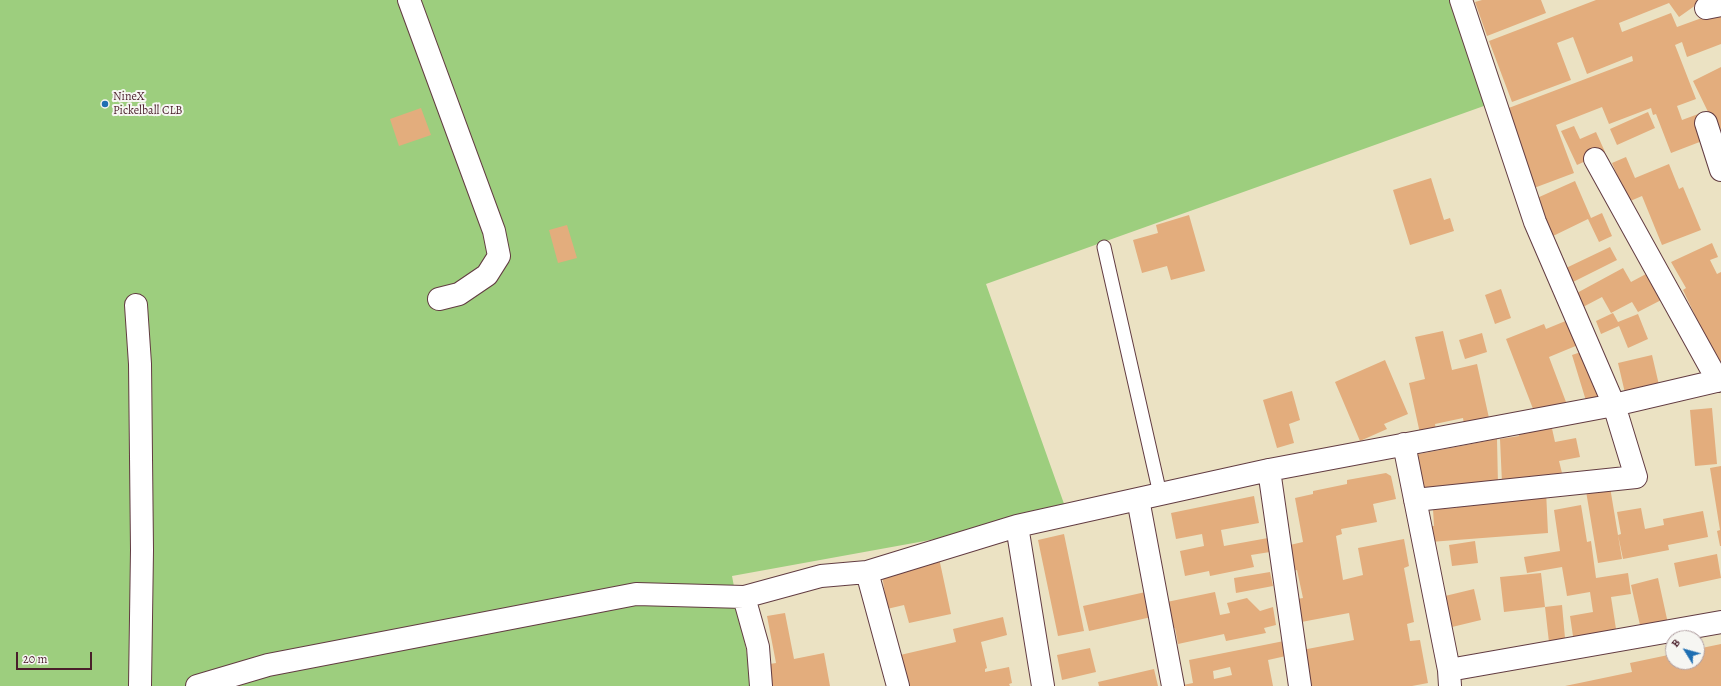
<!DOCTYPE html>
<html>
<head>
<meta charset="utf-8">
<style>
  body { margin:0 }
  #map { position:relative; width:1721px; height:686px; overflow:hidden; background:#ebe2c3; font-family:Alegreya,serif }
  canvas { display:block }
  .north { position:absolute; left:1665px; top:630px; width:40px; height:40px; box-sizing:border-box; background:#f6f6f2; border:1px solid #b1a0a2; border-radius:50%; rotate:307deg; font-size:11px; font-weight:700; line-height:16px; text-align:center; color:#4a1f2b }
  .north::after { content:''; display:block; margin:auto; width:14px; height:18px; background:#1f6fb2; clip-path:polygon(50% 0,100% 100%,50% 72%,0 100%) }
  .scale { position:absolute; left:16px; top:652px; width:76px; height:18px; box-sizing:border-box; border:2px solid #4a1f2b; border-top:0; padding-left:5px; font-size:12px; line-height:14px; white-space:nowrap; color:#4a1f2b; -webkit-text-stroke:3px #f6f6f2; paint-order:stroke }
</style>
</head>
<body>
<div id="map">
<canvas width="1721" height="686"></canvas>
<div class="north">B</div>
<div class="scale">20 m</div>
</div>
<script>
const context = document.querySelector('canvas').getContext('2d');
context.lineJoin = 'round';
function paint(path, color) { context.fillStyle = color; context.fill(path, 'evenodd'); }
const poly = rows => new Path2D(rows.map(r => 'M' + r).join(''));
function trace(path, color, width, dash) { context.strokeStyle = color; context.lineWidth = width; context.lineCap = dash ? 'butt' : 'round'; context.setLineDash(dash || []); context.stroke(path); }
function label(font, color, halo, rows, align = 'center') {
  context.font = font + ' Alegreya,serif'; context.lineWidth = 4; context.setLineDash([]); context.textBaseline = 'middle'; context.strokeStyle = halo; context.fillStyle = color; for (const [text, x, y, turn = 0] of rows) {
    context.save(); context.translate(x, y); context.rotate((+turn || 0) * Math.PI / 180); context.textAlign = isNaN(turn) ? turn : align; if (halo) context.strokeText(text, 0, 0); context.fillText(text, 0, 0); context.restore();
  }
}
const green = poly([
  [0,0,1449,0,1495,102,986,284,1068,515,732,576,753,686,0,686]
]);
const building = poly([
  [1482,0,1541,0,1546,13,1487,36,1475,2],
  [1596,0,1703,0,1679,17,1669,3,1619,23,1622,32,1671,13,1677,27,1721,11,1721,44,1687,57,1682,42,1675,45,1696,99,1677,106,1682,120,1701,113,1710,138,1671,153,1656,114,1653,115,1651,108,1609,124,1602,107,1556,125,1574,173,1534,188,1506,109,1633,61,1632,56,1587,74,1573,37,1557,43,1571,80,1512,102,1489,41],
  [1721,67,1721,154,1711,118,1693,81],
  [421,108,431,135,399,146,390,119],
  [1648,112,1655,128,1617,145,1610,129],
  [1574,126,1580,139,1596,132,1605,152,1577,165,1561,131],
  [1626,157,1635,178,1669,164,1679,189,1683,187,1701,230,1662,245,1642,196,1628,202,1612,163],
  [1431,178,1444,220,1450,218,1454,231,1410,245,1393,190],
  [1575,181,1591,218,1602,213,1612,236,1599,242,1588,219,1551,237,1537,198],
  [1189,215,1205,271,1171,280,1167,266,1142,273,1133,240,1158,233,1156,225],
  [567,225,577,258,558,263,549,230],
  [1712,243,1718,257,1710,260,1717,274,1721,272,1721,370,1683,290,1686,288,1671,262],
  [1610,247,1617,260,1573,282,1566,268],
  [1623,268,1631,282,1646,274,1655,290,1661,287,1667,297,1638,312,1632,302,1611,313,1602,297,1583,307,1575,294],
  [1501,289,1511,318,1495,324,1485,295],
  [1613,313,1618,322,1638,314,1648,339,1628,348,1619,326,1601,334,1596,321],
  [1568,320,1578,345,1549,357,1566,402,1535,414,1506,339,1544,324,1546,329],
  [1443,331,1452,370,1477,364,1489,418,1464,424,1463,418,1435,424,1437,435,1421,438,1409,383,1425,379,1415,337],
  [1482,333,1487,352,1465,359,1459,340],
  [1587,350,1602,400,1587,404,1572,355],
  [1652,355,1659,385,1625,393,1618,363],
  [1385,360,1408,414,1384,424,1387,429,1360,441,1335,382],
  [1292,391,1300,420,1289,424,1294,443,1277,448,1263,400],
  [1712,408,1717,464,1695,466,1690,410],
  [1551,424,1555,442,1576,438,1580,457,1559,461,1563,477,1502,483,1500,439,1519,436,1518,431],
  [1497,439,1498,485,1418,492,1414,455],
  [1721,466,1721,546,1720,546,1717,531,1720,530,1710,468],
  [1386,473,1391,476,1396,499,1373,504,1377,522,1341,529,1342,534,1336,536,1343,580,1363,575,1358,548,1404,539,1409,566,1404,568,1414,622,1407,624,1410,641,1420,640,1428,683,1412,686,1304,686,1297,651,1354,640,1349,613,1296,623,1291,600,1303,598,1297,570,1285,573,1281,547,1303,542,1295,498,1313,494,1313,491,1347,484,1347,480],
  [1610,487,1622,559,1598,563,1586,491],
  [1546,491,1548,533,1430,542,1429,526,1434,526,1433,509,1457,508,1457,497],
  [1254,496,1259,523,1221,530,1224,546,1268,538,1270,552,1251,555,1254,567,1210,576,1209,571,1185,576,1180,551,1204,546,1202,534,1176,539,1171,513],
  [1581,505,1587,542,1591,541,1596,578,1628,573,1631,594,1611,597,1616,629,1596,633,1597,639,1574,643,1570,616,1593,612,1590,592,1567,596,1562,567,1527,573,1524,557,1560,551,1554,510],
  [1641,508,1645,529,1664,525,1663,519,1703,511,1708,537,1668,545,1669,550,1623,559,1618,535,1621,534,1617,512],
  [1064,534,1084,631,1058,636,1038,540],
  [1475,541,1478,563,1452,566,1449,545],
  [1717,554,1721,578,1679,587,1674,563],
  [939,558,951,614,909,623,904,605,887,609,882,574],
  [1270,572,1273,586,1236,593,1234,578],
  [1541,573,1545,607,1504,612,1500,577],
  [1658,578,1669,628,1642,634,1631,585],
  [1474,589,1481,620,1452,627,1445,596],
  [1150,591,1156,616,1089,631,1083,606],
  [1215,592,1220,615,1230,613,1227,603,1247,598,1260,611,1273,607,1276,625,1264,628,1266,633,1226,641,1224,634,1178,644,1175,628,1167,630,1162,603],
  [1562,605,1566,649,1550,651,1545,607],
  [785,613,794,659,824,653,830,686,770,686,763,665,776,663,767,616],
  [1003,617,1007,635,981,642,987,668,985,669,985,672,1009,667,1012,683,1009,684,1010,686,903,686,896,656,956,642,953,629],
  [1284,641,1286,656,1268,660,1273,686,1184,686,1183,685,1193,683,1189,660],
  [1230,667,1232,675,1214,679,1213,671],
  [1721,644,1721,686,1565,686,1632,672,1630,663,1673,654,1673,662,1697,662,1697,649],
  [1090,648,1096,672,1062,680,1057,655],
  [1154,669,1158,686,1099,686,1098,682]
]);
const service = poly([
  [1104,247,1160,494]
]);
const minor = poly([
  [409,0,494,231,499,256,487,275,459,294,439,299],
  [1706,8,1721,5],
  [1706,123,1721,170],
  [1595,159,1718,381],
  [136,305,140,364,142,550,140,686],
  [1404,444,1449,670,1450,686],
  [1269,470,1300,686],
  [1138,499,1173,686],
  [1415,500,1636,477,1614,405,1535,222,1461,0],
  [1017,526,1043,686],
  [867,572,898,686],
  [744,597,758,647,761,686],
  [1449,670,1721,622],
  [197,686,268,665,636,594,744,597,821,576,867,572,1017,526,1138,499,1269,470,1614,405,1721,380]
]);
const markers = [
  [105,104,4,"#1f6fb2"]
];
const poiNames = [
  ["NineX",113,97],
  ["Pickelball CLB",113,111]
];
paint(green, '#9dce7e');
paint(building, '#e3ad7d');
trace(service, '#623c42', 15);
trace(minor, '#623c42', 24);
trace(service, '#fff', 13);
trace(minor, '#fff', 22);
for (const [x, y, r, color] of markers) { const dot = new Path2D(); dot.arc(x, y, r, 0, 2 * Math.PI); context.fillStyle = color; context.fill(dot); trace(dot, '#f6f6f2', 1.5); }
label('12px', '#4a1f2b', '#f6f6f2', poiNames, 'left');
</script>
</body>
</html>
